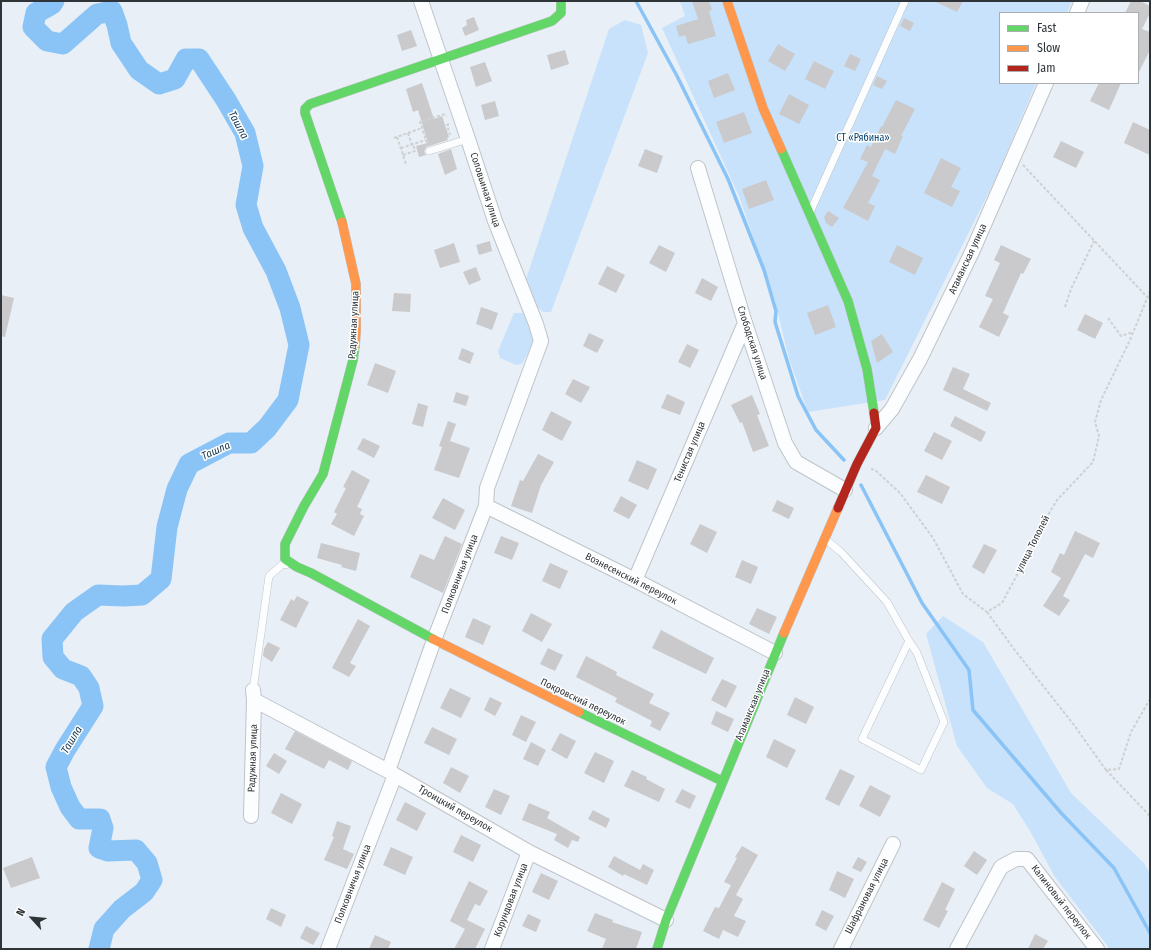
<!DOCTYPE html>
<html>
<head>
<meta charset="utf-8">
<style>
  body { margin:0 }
  #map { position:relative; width:1151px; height:950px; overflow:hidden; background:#e8eff6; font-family:"Fira Sans Condensed",sans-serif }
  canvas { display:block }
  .frame { position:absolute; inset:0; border:2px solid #2e3438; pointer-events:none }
  .legend { position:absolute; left:999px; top:12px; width:140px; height:72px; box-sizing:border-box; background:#fff; border:1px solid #abaeaf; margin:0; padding:5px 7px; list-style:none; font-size:12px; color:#2e3438 }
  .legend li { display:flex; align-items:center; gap:8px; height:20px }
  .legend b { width:20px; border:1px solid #abaeaf }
  .north { position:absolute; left:12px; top:898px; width:40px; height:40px; -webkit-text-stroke:3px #fff; paint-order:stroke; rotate:297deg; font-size:11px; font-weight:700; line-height:16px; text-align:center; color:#2e3438 }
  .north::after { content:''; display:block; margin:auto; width:14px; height:18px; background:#2e3438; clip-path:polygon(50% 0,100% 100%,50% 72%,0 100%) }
</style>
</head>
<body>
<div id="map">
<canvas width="1151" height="950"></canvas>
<div class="frame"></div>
<ul class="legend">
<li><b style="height:5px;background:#63d668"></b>Fast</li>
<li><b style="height:5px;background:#ff974d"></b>Slow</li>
<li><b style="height:5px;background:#b3261e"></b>Jam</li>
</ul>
<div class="north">N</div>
</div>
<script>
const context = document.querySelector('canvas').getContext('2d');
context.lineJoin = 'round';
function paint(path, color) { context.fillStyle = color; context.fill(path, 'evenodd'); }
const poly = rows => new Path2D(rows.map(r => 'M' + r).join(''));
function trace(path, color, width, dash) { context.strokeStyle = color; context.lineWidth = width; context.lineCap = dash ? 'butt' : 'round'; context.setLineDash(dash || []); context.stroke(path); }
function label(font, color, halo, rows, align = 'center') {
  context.font = font + ' "Fira Sans Condensed",sans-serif'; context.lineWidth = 3; context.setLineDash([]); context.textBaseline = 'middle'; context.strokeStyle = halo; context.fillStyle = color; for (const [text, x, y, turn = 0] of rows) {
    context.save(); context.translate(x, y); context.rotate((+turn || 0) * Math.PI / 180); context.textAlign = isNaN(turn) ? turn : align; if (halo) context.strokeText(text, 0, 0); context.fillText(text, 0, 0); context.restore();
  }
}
const green = poly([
  [680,1,1072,1,1067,13,1000,13,1000,83,1036,83,995,180,885,400,808,412,789,359,775,301,739,196,662,28,685,16],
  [625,20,641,25,648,53,551,312,543,312,533,303,525,282,609,29],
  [514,313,523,313,533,335,533,343,522,364,516,365,500,358,498,351],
  [943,616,983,642,1071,793,1144,863,1150,874,1150,949,1110,949,1055,877,1030,831,1013,804,987,788,957,746,926,634]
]);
const stream = poly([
  [636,1,677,76,728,179,764,270,776,311,775,322,798,396,816,430,844,460],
  [861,485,922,603,969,670,973,710,1062,814,1114,868,1150,933]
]);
const river = poly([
  [54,1,52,4,36,13,33,27,47,41,63,44,97,14,112,11,117,25,121,43,139,70,159,84,175,79,186,59,199,59,226,100,245,133,253,166,246,205,253,228,276,271,290,308,299,345,288,400,267,428,251,443,229,443,189,464,177,489,167,527,161,579,142,595,123,596,98,595,74,612,52,639,53,657,63,669,81,676,89,688,93,706,65,750,56,767,61,787,70,807,79,819,100,819,103,828,99,848,108,851,136,850,147,863,152,880,144,892,122,909,104,929,99,949]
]);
const building = poly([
  [692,1,709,1,712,10,709,11,716,36,688,44,685,35,679,37,676,26,698,19],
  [934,1,963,1,957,12],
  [1131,1,1140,1,1150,6,1150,13,1142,29,1150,32,1150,50,1138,74,1138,13,1125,13],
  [474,17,479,30,465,36,462,28,467,25,466,20],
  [904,18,914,23,910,31,900,26],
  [411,30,417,46,402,51,397,35],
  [778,44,795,54,785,71,768,61],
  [565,50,569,64,551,70,547,55],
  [850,54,861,59,855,71,844,66],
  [814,61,834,71,825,89,805,79],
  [485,62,492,81,476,87,470,67],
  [728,73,735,90,714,98,708,81],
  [877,76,887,81,882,89,873,85],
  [422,83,434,119,442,116,449,137,447,138,448,140,426,147,424,152,426,155,419,157,416,146,428,143,418,110,413,112,406,89],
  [1099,83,1121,83,1109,110,1090,101],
  [789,94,809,105,799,124,779,114],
  [896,100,915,109,901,136,903,136,895,154,885,149,872,176,880,180,868,203,875,206,868,221,843,208,868,162,860,159,867,145,871,147,881,126,882,127],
  [495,101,499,116,485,120,481,105],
  [744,112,752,133,724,143,716,122],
  [1133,122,1150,130,1150,155,1124,143],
  [1061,141,1084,152,1076,168,1053,157],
  [451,149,457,169,445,175,438,154],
  [645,149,663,156,657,173,638,166],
  [941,158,961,168,951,187,960,191,952,207,924,193],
  [766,180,774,200,749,209,742,189],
  [828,211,839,218,832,227,826,223,824,217],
  [490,241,492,251,479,255,476,245],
  [454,243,460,262,440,268,434,250],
  [659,245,675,253,666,272,649,263],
  [897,245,923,258,915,275,889,262],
  [1001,245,1031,259,1023,274,1021,273,1003,313,1009,316,999,337,979,327,993,299,985,296,1000,263,994,260],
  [607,266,625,275,616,293,598,284],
  [476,267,481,280,469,285,463,272],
  [702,278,718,287,711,301,695,293],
  [394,293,411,294,410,312,392,311],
  [1,295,14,298,5,337,1,336],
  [828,305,836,327,815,335,807,313],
  [481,307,498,313,492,330,476,324],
  [1085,314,1103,323,1095,339,1077,330],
  [589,333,604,340,597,353,583,346],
  [882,334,893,352,877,363,871,341],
  [687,344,699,350,690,368,678,362],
  [462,348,474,353,470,364,458,359],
  [375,363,396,371,388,393,367,385],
  [953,367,970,374,963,389,991,403,987,411,943,390],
  [573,379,590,387,581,403,565,394],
  [456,392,469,396,466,406,453,402],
  [667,394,685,402,680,415,661,408],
  [752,395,760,414,757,415,769,446,753,452,742,422,740,423,731,405],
  [418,403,428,406,423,427,412,424],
  [551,411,572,422,562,441,542,430],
  [955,416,986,432,981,442,950,426],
  [448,421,456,424,450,441,470,448,459,478,434,470,442,447,439,446],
  [934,432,952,441,942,460,924,451],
  [363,438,380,446,374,458,357,449],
  [538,454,554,462,541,485,532,513,511,506,520,480,523,481],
  [637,460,657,469,648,490,628,481],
  [352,470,370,480,357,507,362,509,360,514,364,516,354,536,331,524,337,514,334,512,346,488,343,487],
  [926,475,950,487,942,504,917,492],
  [621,496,637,505,629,519,613,511],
  [443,498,465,510,455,530,432,518],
  [777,500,794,508,789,519,772,511],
  [700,524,717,532,707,553,690,544],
  [1075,531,1100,543,1093,558,1085,554,1063,596,1070,600,1059,616,1043,606,1061,578,1051,572,1060,553,1064,555],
  [445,536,462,544,443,593,410,577,420,554,434,560],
  [501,536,519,543,512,560,494,553],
  [321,543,360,553,356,571,341,567,342,565,317,558],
  [984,544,997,550,984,574,972,567],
  [742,560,758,567,751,584,735,577],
  [550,563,568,571,560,589,542,581],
  [297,596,309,602,296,628,280,620,291,599,294,601],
  [757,608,777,617,769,634,749,624],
  [531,613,552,624,542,642,522,631],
  [473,618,491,626,483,645,465,637],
  [358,619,370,626,350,663,356,666,349,677,332,668],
  [661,630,714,658,706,674,652,648],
  [268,642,280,648,272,662,263,656,264,649],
  [548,648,563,655,555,671,540,664],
  [586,656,617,672,616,675,654,694,649,703,670,713,660,731,650,726,652,721,615,702,617,698,576,677],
  [722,679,737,686,726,708,711,700],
  [450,688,471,698,461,718,440,708],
  [490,697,502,703,495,716,484,710],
  [795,697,814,707,806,724,787,715],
  [716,711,734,719,728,732,711,724],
  [521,715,536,722,526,742,512,735],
  [432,727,457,739,449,755,424,743],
  [295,731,352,761,348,770,329,760,324,769,285,749],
  [560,733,576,741,567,759,551,750],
  [774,739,796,750,787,768,766,757],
  [531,742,546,750,538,766,523,759],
  [595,752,614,761,604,783,584,773],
  [274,753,287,761,279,774,266,766],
  [451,767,469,776,460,793,443,783],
  [840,769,855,776,839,806,825,799],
  [632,770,647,777,646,779,665,789,659,802,624,786],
  [870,785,891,796,880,817,859,806],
  [494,789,510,796,501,815,485,807],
  [682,789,696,796,690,809,675,802],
  [281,793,302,804,292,824,271,813],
  [405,802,426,813,417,831,396,820],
  [529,803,550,812,547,818,580,837,578,842,572,840,568,848,554,840,557,834,522,820],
  [593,810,610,819,606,828,588,819],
  [337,821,351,826,343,849,354,854,347,869,324,860,334,837,332,836],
  [461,835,481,845,473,862,453,852],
  [742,846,758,855,736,895,743,899,734,916,746,921,738,937,723,930,719,939,703,931,715,907,719,908,731,885,724,882,737,858,735,857],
  [391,847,413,857,405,875,383,865],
  [974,851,987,860,977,875,964,866],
  [614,856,640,870,643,864,654,870,647,885,624,874,623,876,608,867],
  [32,857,40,878,11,888,3,868],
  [858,857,867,862,861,872,852,868],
  [837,871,854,879,845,898,829,890],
  [541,873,558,881,549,900,532,892],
  [469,881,488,891,480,906,475,904,467,920,485,929,475,949,454,949,465,929,450,921],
  [942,882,955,889,945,910,948,911,939,928,923,920],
  [271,908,286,915,281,927,266,919],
  [822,910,834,916,826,931,815,925],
  [595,913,613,920,612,922,642,932,636,949,602,949,606,939,587,931],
  [528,914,541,920,536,932,522,926],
  [306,926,320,933,313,945,300,938],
  [1035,934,1048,941,1043,949,1028,949],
  [375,935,391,942,388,949,369,949]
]);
const path = poly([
  [449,124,447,125,450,135],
  [408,133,412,145],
  [397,137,406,164],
  [394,138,422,128],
  [427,143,420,122,445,114,446,116],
  [401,148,426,140],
  [403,155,415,151,413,144],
  [1023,165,1150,300],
  [1065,307,1071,289,1094,241],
  [1108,318,1121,336,1133,332],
  [871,469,875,470,900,493,933,538,963,594,987,612,1002,603,1026,558,1042,525,1057,500,1093,462,1099,436,1095,422,1101,400,1130,340,1150,291],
  [987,612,1014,649,1074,725,1106,770,1119,769,1131,732,1150,699],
  [1106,770,1150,816]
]);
const lane = poly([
  [429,151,468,139],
  [811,210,905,1],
  [825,539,841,552,887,602,909,641,917,653,944,722,921,770,862,739,909,641],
  [253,690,269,576,283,564,286,565]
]);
const street = poly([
  [1077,13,1082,1],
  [698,168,745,323,785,443,796,462,845,490],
  [876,428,892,409,920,359,972,252,1046,83],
  [486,506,635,580,775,653],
  [635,580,745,323],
  [253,690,254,700,388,771,529,852,666,920],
  [388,771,434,640,486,506,487,488,541,341,536,324,495,221,468,139,421,1],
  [251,816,254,700],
  [328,949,395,775],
  [492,949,529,852],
  [841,949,893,844],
  [957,949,1001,867,1016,859,1027,859,1097,949]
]);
const fast = poly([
  [781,149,848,301,867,369,874,413],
  [342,222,305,113,305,109,310,104,552,21,561,13,561,1],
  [355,345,353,360,323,474,304,506,285,544,285,559,297,567,311,573,433,639],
  [579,712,722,781],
  [657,949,666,920,784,633]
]);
const slow = poly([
  [727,1,763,108,781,149],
  [342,222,356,284,356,332,355,345],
  [784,633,838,508],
  [433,639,579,712]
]);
const jam = poly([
  [838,508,857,464,876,428,874,413]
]);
const parkNames = [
  ["СТ «Рябина»",863,138]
];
const streetNames = [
  ["Соловьиная улица",485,190,72],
  ["Атаманская улица",968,259,-65],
  ["Радужная улица",354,325,-87],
  ["Слободская улица",752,343,72],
  ["Тенистая улица",690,452,-67],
  ["улица Тополей",1033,544,-63],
  ["Полковничья улица",460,574,-69],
  ["Вознесенский переулок",631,579,27],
  ["Покровский переулок",583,702,26],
  ["Атаманская улица",753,705,-68],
  ["Радужная улица",253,758,-88],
  ["Троицкий переулок",455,809,30],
  ["Полковничья улица",353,884,-69],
  ["Шафрановая улица",867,896,-63],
  ["Корундовая улица",511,900,-69],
  ["Калиновый переулок",1061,902,52]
];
const waterNames = [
  ["Ташла",238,125,62],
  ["Ташла",216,451,-24],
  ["Ташла",72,740,-59]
];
paint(green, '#c8e2fb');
trace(stream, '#8ac4f7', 3.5);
trace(river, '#8ac4f7', 21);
paint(building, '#cacacc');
trace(lane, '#bfc4c9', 8);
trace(street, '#bfc4c9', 16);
trace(fast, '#bfc4c9', 10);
trace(slow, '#bfc4c9', 10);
trace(jam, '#bfc4c9', 10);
trace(path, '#ced0d1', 2, [3, 2]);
trace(lane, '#fcfdfe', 7);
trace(street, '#fcfdfe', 14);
trace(fast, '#63d668', 9);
trace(slow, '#ff974d', 9);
trace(jam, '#b3261e', 9);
label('10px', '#054571', '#fff', parkNames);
label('10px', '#2e3438', '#fff', streetNames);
label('italic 11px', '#153753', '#fff', waterNames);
</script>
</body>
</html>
